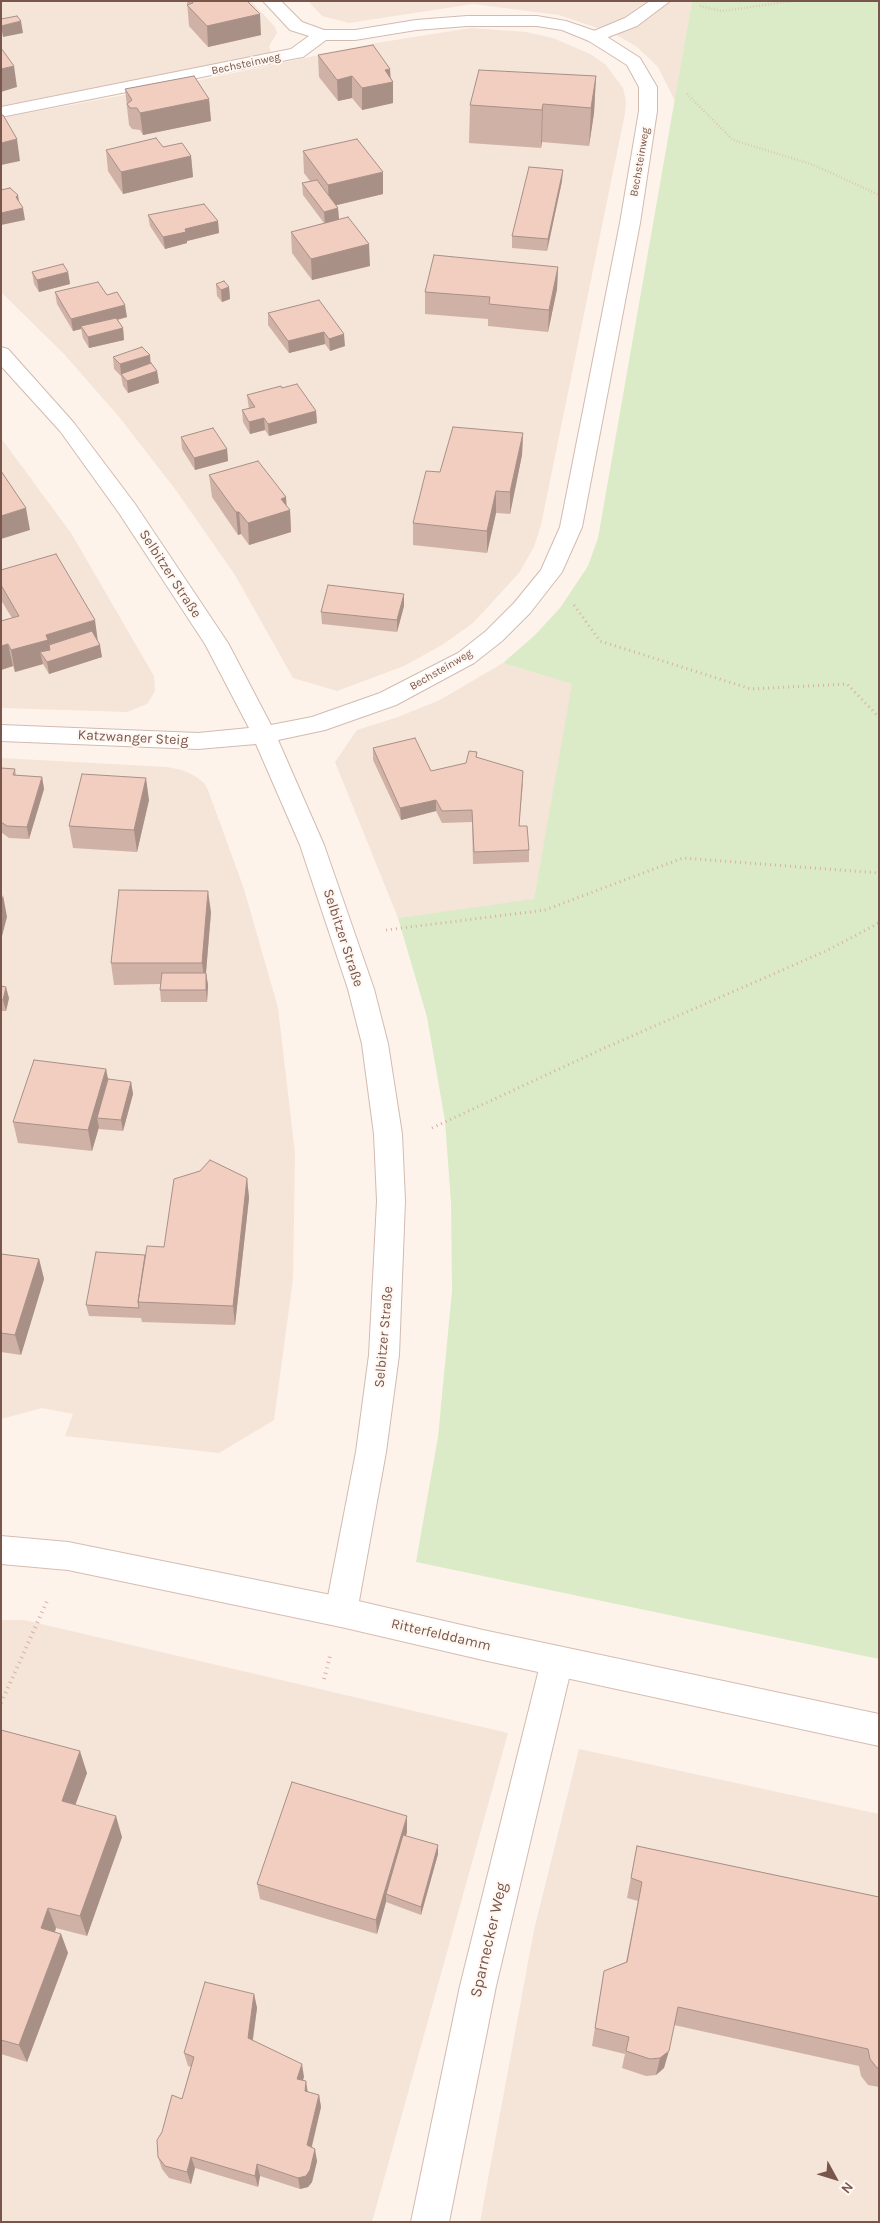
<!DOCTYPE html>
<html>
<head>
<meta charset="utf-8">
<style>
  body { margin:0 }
  #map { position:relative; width:880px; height:2223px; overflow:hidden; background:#fdf3ea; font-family:Karla,sans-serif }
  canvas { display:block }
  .frame { position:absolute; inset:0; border:2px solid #78564c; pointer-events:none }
  .north { position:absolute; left:810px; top:2153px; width:50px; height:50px; -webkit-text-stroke:4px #fff7f1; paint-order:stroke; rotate:129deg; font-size:14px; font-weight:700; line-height:20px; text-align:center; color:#78564c }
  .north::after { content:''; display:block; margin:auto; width:18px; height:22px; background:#78564c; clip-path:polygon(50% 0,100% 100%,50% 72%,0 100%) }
</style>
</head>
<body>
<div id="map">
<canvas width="880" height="2223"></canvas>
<div class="frame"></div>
<div class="north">N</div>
</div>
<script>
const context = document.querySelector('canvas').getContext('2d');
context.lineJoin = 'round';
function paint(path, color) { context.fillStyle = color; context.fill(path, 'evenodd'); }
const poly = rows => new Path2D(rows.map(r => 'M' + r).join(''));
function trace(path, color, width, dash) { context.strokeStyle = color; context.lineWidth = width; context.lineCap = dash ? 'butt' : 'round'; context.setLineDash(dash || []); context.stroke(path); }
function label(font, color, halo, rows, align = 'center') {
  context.font = font + ' Karla,sans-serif'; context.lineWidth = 4; context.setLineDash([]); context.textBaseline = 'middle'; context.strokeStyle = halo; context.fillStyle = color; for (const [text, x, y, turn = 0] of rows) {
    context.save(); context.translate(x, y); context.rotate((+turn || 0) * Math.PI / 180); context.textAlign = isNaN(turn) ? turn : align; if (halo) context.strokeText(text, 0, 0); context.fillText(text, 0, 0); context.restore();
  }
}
const residential = poly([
  [1,1,251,1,275,27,277,33,269,46,271,53,1,106],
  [308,1,692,1,675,101,658,67,637,47,615,34,559,15,473,4,349,23,322,16],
  [471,28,526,32,553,38,590,54,606,65,623,88,626,101,625,113,541,525,534,547,519,573,473,623,442,645,404,666,337,691,293,678,235,575,175,489,120,418,64,354,1,292,1,118,167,87,376,43],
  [1,438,71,533,154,676,155,691,147,704,127,712,1,708],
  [503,663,573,684,534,900,398,918,335,762,357,730,398,717,440,700],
  [1,758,167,767,182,770,195,776,204,783,208,790,244,889,278,1008,295,1153,293,1279,274,1420,219,1453,65,1436,73,1414,42,1408,1,1419],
  [1,1620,24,1620,508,1733,372,2222,1,2222],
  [579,1749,879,1814,879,2222,480,2222,534,1930]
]);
const green = poly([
  [692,1,879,1,879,1659,416,1562,438,1437,452,1291,451,1203,445,1121,427,1017,398,918,534,899,572,684,503,663,535,635,560,608,588,566,598,538]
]);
const pathFar2 = poly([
  [700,6,722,11,792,1],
  [687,94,733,140,814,165,879,195]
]);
const pathFar1 = poly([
  [574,605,600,641,751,689,847,684,879,717],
  [386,930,545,910,683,858,879,873],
  [432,1128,600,1050,828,950,879,923]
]);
const path = poly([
  [324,1679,330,1656],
  [1,1703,48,1599]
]);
const lane = poly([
  [650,1,670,1,637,26,595,42,589,41,586,37,589,33,625,18,650,1]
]);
const street = poly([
  [263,1,281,1,302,22,324,30,355,30,416,20,467,16,537,16,566,21,601,33,640,58,657,87,657,111,640,223,582,527,562,572,530,613,502,641,474,663,396,705,325,730,278,740,324,845,374,989,388,1044,402,1134,405,1201,399,1355,386,1452,357,1612,352,1623,341,1627,330,1623,325,1612,356,1452,369,1355,377,1201,374,1134,362,1044,348,989,300,845,256,744,198,749,1,741,1,725,198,733,249,728,205,644,119,513,60,431,1,366,1,347,8,349,74,423,135,504,228,643,271,725,312,717,380,693,458,653,486,631,514,603,541,570,560,527,620,223,639,111,639,87,627,65,589,41,562,30,537,26,467,26,416,30,355,40,326,40,303,57,297,58,1,117,1,107,291,49,309,36,290,30,263,1],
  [557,1646,569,1650,573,1661,496,1986,449,2222,411,2222,460,1986,541,1661,545,1650,557,1646]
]);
const secondary = poly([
  [1,1536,68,1542,341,1597,483,1630,879,1714,879,1746,483,1660,341,1627,68,1570,1,1564,1,1536]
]);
const wall = poly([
  [187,1,247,1,261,35,208,47,189,26],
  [318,55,391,78,393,82,393,103,362,110,352,98,338,101,319,77],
  [596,76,594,113,589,146,542,142,541,148,469,143,470,105],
  [125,89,209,99,211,121,143,135,140,130,132,129,129,125],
  [163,147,191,156,193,177,123,194,108,171,106,150],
  [303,151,383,194,336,205,338,208,339,220,370,266,312,280,292,253,291,232,324,223,303,195,302,183,310,181,304,173],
  [562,181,547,251,512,248,512,236],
  [148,215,218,221,219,233,187,241,187,243,165,249,150,226],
  [558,267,557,289,548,332,488,326,488,319,425,314,425,292],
  [32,272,68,272,70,284,39,292,34,284],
  [216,284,229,287,230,299,222,302,217,296],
  [55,292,107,295,127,317,118,320,123,328,124,340,89,348,83,338,81,329,73,331,57,304],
  [319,300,345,346,330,351,325,344,289,353,268,325,268,313],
  [113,357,151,363,157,371,159,383,128,393,123,386,121,376,114,369],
  [282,388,316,411,317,423,269,436,265,430,250,434,243,422,242,410,249,409,247,395],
  [523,433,522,455,510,514,496,513,487,553,413,545,413,523,440,472],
  [181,437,227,449,228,461,195,470,182,449],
  [209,475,286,497,286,506,290,510,291,532,249,545,241,534,238,535,212,497],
  [1,570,98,641,102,657,49,674,43,664,15,672,13,666,1,670,1,621,12,618,1,600],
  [404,606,397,632,322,624,321,612],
  [373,748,431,771,466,763,477,752,477,757,523,783,519,826,529,850,529,862,473,864,472,822,442,823,436,811,401,820,373,760],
  [1,768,15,769,16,775,42,777,44,789,29,839,9,838,1,832],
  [149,800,137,852,73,848,69,826],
  [211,912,206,973,208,985,207,1002,161,1002,160,990,160,984,114,985,111,963],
  [1,986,9,998,6,1011,1,1011],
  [106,1069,108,1079,131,1082,133,1094,123,1131,99,1129,99,1127,92,1151,18,1143,13,1122],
  [247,1178,249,1198,235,1325,142,1322,141,1318,89,1316,86,1305,145,1255,164,1247],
  [1,1254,39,1259,44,1279,21,1355,1,1352],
  [1,1730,87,1773,75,1805,122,1837,87,1936,56,1928,55,1932,61,1934,68,1953,27,2062,1,2054],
  [407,1832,406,1836,438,1854,421,1915,386,1902,377,1934,260,1899,257,1884],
  [637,1846,879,1897,879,2087,868,2085,861,2076,859,2066,674,2025,664,2068,656,2075,646,2076,622,2068,625,2054,592,2046,604,1971,626,1962,638,1901,627,1898],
  [254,1994,257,2008,253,2040,304,2077,303,2080,308,2092,319,2095,321,2107,312,2147,317,2161,312,2182,308,2187,300,2189,260,2176,258,2187,195,2168,191,2184,169,2178,162,2169,158,2157,182,2099,191,2067,188,2066,184,2053]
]);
const shadedWall = poly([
  [260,14,261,35,208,47,207,26],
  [21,21,23,33,3,37,1,26],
  [14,66,17,87,1,92,1,69],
  [390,69,391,82,393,82,393,103,362,110,362,88,385,70],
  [352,76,352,98,338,101,337,80],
  [596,76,594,113,589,146,591,108],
  [209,99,211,121,143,135,140,113],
  [543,104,542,142,541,148,542,110],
  [17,139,20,161,1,165,1,143],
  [191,156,193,177,123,194,121,172],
  [563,170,562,181,547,251,548,239],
  [383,172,383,194,329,207,328,185],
  [18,195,20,207,16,197],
  [23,208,25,220,1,225,1,213],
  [338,208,339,220,325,223,324,212],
  [218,221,219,233,187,241,187,243,165,249,163,237,185,229],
  [369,244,370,266,312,280,311,259],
  [558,267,557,289,548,332,549,310],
  [68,272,70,284,39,292,37,280],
  [229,287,230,299,222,302,221,290],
  [125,305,127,317,83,328,81,326,81,329,73,331,71,319],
  [123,328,124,340,89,348,88,337],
  [324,332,325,344,289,353,288,341],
  [344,334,345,346,330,351,329,339],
  [150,355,151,367,121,374,120,364],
  [157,371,159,383,128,393,127,381],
  [316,411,317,423,269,436,268,424],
  [264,418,265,430,250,434,249,422],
  [523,433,522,455,510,514,510,492],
  [227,449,228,461,195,470,194,458],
  [496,491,496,513,487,553,487,531],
  [286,497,287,511,290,510,291,532,249,545,248,523,281,499],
  [26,508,30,530,1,539,1,516],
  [236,512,239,512,241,534,238,535],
  [404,594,404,606,397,632,397,620],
  [95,620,98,642,100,645,102,657,49,674,47,662,40,652,43,664,15,672,11,650,46,635],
  [8,644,13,666,1,670,1,646],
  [42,777,44,789,29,839,27,827],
  [146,778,149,800,137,852,134,830],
  [436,800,436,811,401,820,400,808],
  [208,891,211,912,205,984,202,963],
  [3,895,7,917,1,940,1,901],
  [206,973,208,985,207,1002,206,990],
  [6,987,9,998,6,1011,3,1000],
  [106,1069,110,1090,97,1118,99,1127,92,1151,88,1130],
  [131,1082,133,1094,123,1131,121,1120],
  [247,1178,249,1198,235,1325,233,1306],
  [39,1259,44,1279,21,1355,15,1335],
  [80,1751,87,1773,69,1822,62,1801],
  [116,1816,122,1837,87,1936,80,1916],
  [407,1816,407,1832,388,1895,386,1894,386,1902,377,1934,376,1920],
  [438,1845,438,1854,421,1915,421,1907],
  [48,1908,56,1928,49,1947,41,1928],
  [61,1934,68,1953,27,2062,19,2045],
  [254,1994,257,2008,251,2051,248,2038],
  [669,2051,664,2068,656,2075,660,2058],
  [302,2064,304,2077,299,2091,297,2079],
  [306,2081,308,2094,305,2091],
  [319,2095,321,2107,309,2157,307,2145],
  [315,2149,317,2161,312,2182,308,2187,300,2189,298,2178],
  [191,2157,195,2168,191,2184,187,2172],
  [257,2164,260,2176,258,2187,255,2176]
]);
const building = poly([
  [192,1,247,1,260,14,207,26,187,5,193,3,192,1],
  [17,16,21,21,1,26,1,19,17,16],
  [373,45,390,69,385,70,393,82,362,88,352,76,337,80,318,55,373,45],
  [1,48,14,66,1,69,1,48],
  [479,70,596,76,591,108,543,104,542,110,470,105,479,70],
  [194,76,209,99,140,113,137,108,130,108,127,104,132,100,125,89,194,76],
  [1,115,3,115,17,139,1,143,1,115],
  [156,138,163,147,182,143,191,156,121,172,106,150,156,138],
  [357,139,383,172,328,185,303,151,357,139],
  [529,167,563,170,548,239,512,236,529,167],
  [317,180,338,208,324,212,302,183,317,180],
  [10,188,18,195,16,197,23,208,1,213,1,190,10,188],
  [204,204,218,221,185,229,186,232,163,237,148,215,204,204],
  [348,217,369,244,311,259,291,232,348,217],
  [434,255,558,267,549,310,489,304,490,297,425,292,434,255],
  [63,264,68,272,37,280,32,272,63,264],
  [224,281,229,287,221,290,216,284,224,281],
  [98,282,107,295,117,292,125,305,71,319,55,292,98,282],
  [319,300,344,334,329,339,324,332,288,341,268,313,319,300],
  [116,318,123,328,88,337,81,326,116,318],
  [142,347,150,355,120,364,113,357,142,347],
  [151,363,157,371,127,381,121,374,151,363],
  [297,384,316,411,268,424,264,418,249,422,242,410,255,407,247,395,281,386,282,388,297,384],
  [453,427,523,433,510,492,496,491,487,531,413,523,426,471,440,472,453,427],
  [213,428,227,449,194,458,181,437,213,428],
  [258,461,286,497,281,499,290,510,248,523,239,512,236,512,209,475,258,461],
  [1,471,26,508,1,516,1,471],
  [56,554,95,620,46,635,48,640,11,650,8,644,1,646,1,621,19,616,1,585,1,570,56,554],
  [328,585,404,594,397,620,321,612,328,585],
  [92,631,100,645,47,662,40,652,50,650,49,645,92,631],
  [415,738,431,771,466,763,469,751,477,752,476,757,523,771,519,826,527,826,529,850,474,852,472,810,442,811,436,800,400,808,373,748,415,738],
  [1,768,15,769,13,775,42,777,27,827,7,826,1,822,1,768],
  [82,774,146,778,134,830,69,826,82,774],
  [119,890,208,891,202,963,111,963,119,890],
  [162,973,206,973,206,990,160,990,162,973],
  [1,986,6,987,3,1000,1,999,1,986],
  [34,1060,106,1069,88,1130,13,1122,34,1060],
  [108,1079,131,1082,121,1120,97,1118,108,1079],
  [210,1160,247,1178,233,1306,138,1302,147,1246,164,1247,174,1179,200,1171,210,1160],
  [96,1252,145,1255,138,1302,139,1308,86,1305,96,1252],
  [1,1254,39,1259,15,1335,1,1333,1,1254],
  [1,1730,80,1751,62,1801,116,1816,80,1916,48,1908,41,1928,61,1934,19,2045,1,2040,1,1730],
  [292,1782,407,1816,376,1920,257,1884,292,1782],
  [403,1835,438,1845,421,1907,386,1894,403,1835],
  [637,1846,879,1897,879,2068,877,2068,870,2059,868,2049,678,2007,669,2051,660,2058,650,2059,626,2051,629,2037,595,2028,604,1971,627,1962,642,1882,631,1878,637,1846],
  [205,1982,254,1994,248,2038,302,2064,297,2079,306,2081,305,2091,319,2095,307,2145,315,2149,310,2170,306,2176,298,2178,257,2164,255,2176,191,2157,187,2172,165,2166,158,2157,157,2140,162,2132,172,2095,182,2099,194,2057,184,2053,205,1982]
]);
const farStreetnames = [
  ["Bechsteinweg",246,64,-12],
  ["Bechsteinweg",640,162,-80],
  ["Bechsteinweg",441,670,-30]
];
const streetNames = [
  ["Selbitzer Straße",170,574,57],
  ["Katzwanger Steig",133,738,3],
  ["Selbitzer Straße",343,938,72],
  ["Selbitzer Straße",384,1337,-85],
  ["Ritterfelddamm",441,1635,13]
];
const nearStreetnames = [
  ["Sparnecker Weg",489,1940,-77]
];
paint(residential, '#f5e4d8');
paint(green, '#dbebc7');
trace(lane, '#d2bbb1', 2);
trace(street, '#d2bbb1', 2);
trace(secondary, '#d7bcb1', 2);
trace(pathFar2, '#d8b0a4', 2.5, [0.5, 2.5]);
trace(pathFar1, '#d8b0a4', 3, [1, 4]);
trace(path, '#d8b0a4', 4, [1, 4.5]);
paint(lane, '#fff');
paint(street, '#fff');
paint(secondary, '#fff');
paint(wall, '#d0b1a6');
paint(shadedWall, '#a99087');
paint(building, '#f2cec1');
trace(building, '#a99087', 1);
label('11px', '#78564c', '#fff7f1', farStreetnames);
label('14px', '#78564c', '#fff7f1', streetNames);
label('16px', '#78564c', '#fff7f1', nearStreetnames);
</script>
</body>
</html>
